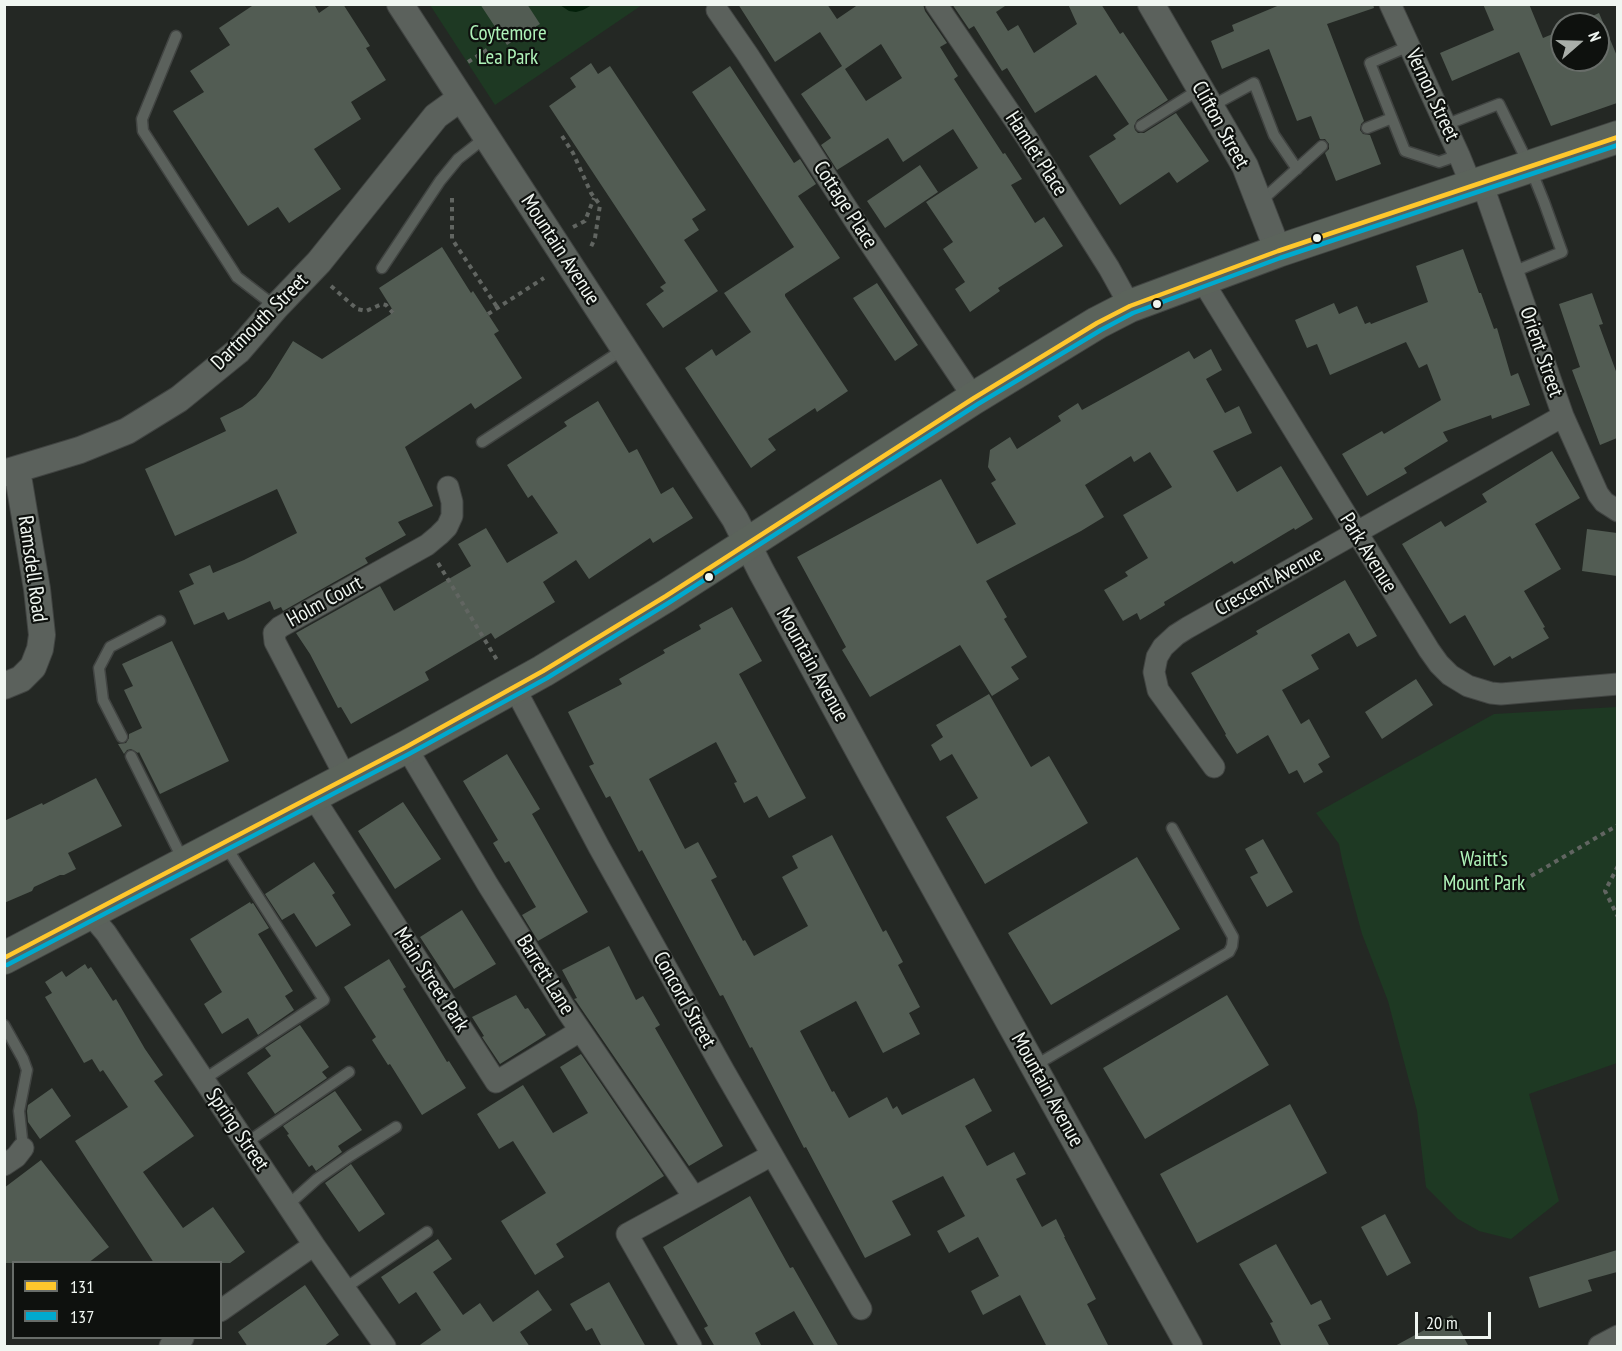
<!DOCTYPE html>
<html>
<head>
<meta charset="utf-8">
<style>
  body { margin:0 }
  #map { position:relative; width:1622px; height:1351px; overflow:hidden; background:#242824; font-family:"PT Sans Narrow",sans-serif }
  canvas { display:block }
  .frame { position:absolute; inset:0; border:6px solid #f0f6f1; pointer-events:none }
  .legend { position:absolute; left:12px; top:1261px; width:210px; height:78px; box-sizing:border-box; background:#0e110e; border:2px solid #686d69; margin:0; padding:8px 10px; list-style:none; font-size:18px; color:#f0f6f1 }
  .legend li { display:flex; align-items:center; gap:12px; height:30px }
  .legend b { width:30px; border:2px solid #686d69 }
  .north { position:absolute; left:1550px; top:12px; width:60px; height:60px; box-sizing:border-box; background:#0e110e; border:2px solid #686d69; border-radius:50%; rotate:70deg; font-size:16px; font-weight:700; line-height:24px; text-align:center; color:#f0f6f1 }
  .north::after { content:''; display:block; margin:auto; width:21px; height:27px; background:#a9aea9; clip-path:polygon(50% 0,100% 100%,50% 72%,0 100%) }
  .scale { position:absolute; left:1415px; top:1312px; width:76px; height:27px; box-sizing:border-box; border:3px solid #f0f6f1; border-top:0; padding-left:8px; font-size:18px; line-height:21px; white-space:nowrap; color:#f0f6f1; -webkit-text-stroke:4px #0e110e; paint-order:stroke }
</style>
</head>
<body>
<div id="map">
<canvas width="1622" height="1351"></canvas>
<div class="frame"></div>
<ul class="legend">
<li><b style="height:8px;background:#ffc72c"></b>131</li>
<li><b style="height:8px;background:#00a9ce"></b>137</li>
</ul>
<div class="north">N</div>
<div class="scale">20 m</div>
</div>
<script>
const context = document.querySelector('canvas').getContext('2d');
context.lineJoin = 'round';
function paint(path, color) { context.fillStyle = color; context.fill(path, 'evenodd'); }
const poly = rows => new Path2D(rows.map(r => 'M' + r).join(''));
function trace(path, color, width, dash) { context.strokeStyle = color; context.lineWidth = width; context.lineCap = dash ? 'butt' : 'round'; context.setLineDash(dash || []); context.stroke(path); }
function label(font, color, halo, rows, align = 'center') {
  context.font = font + ' "PT Sans Narrow",sans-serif'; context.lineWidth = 4.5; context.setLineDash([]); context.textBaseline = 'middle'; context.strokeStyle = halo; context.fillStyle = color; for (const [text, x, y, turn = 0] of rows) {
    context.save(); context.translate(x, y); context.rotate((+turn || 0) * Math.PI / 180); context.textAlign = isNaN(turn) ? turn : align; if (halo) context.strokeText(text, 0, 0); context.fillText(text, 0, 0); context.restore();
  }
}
const green = poly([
  [430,5,642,5,495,105],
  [1617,707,1617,1063,1529,1094,1559,1201,1511,1239,1479,1231,1458,1219,1426,1187,1417,1111,1388,1001,1362,934,1343,864,1339,844,1316,813,1494,714]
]);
const water = poly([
  [560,5,592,5,583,10,576,12,569,11]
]);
const building = poly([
  [255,4,314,4,319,13,332,4,343,4,370,46,366,48,386,80,351,102,361,119,314,149,341,189,289,223,278,207,248,226,173,111,204,92,190,71,230,45,219,28],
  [480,4,527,4,540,24,507,45],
  [738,4,827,4,837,19,859,4,923,4,925,11,947,43,940,47,958,76,954,79,1003,154,1005,153,1022,179,1011,185,1035,223,1044,217,1063,246,998,288,1000,291,970,312,955,289,965,282,943,249,953,242,926,202,978,168,953,129,903,162,888,138,837,170,821,145,831,138,801,94,842,66,820,32,775,62],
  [881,44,902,78,866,101,845,69],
  [952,4,1008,4,996,12,1008,31,1018,25,1034,53,1077,24,1068,4,1101,4,1120,34,1123,32,1168,100,1137,120,1134,126,1135,130,1138,133,1144,133,1176,113,1209,161,1177,183,1169,172,1120,205,1089,156,1116,139,1113,135,1129,124,1096,75,1035,113,1007,68,1002,71,974,26,969,29],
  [1282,4,1373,4,1374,8,1327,24,1364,121,1361,124,1360,130,1363,134,1370,135,1381,164,1336,181,1325,153,1329,149,1329,144,1325,139,1320,139,1311,116,1297,121,1269,49,1222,69,1211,41,1234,31,1232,25],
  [1483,4,1529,4,1543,38,1562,30,1562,60,1598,60,1598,24,1575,24,1599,13,1617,56,1617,103,1551,126,1519,52,1452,81,1440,53,1494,30],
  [591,63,598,74,610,66,706,210,692,219,699,230,684,240,718,291,663,328,646,304,664,291,660,287,666,283,549,106,576,87,570,78],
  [730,66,794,163,800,159,816,184,798,196,840,258,785,294,785,296,848,391,817,412,815,408,768,439,776,450,751,468,685,368,712,349,716,356,751,332,724,293,794,247,692,92],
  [920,165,938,192,885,228,867,201],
  [442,247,471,293,473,291,499,331,494,334,522,378,475,409,471,403,405,447,433,506,398,522,406,535,365,558,368,563,283,611,281,607,274,610,270,601,228,620,224,612,194,625,179,591,194,584,189,574,210,565,213,573,244,560,297,533,277,489,175,536,145,469,226,431,220,418,242,407,256,396,270,378,293,341,322,359,394,312,379,288],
  [1463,249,1479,293,1481,293,1494,329,1497,328,1511,376,1518,373,1530,405,1492,419,1491,415,1443,432,1448,441,1404,468,1407,473,1367,496,1342,454,1382,431,1384,434,1441,400,1427,364,1419,368,1406,342,1330,375,1317,344,1307,348,1295,320,1334,303,1339,314,1357,306,1365,324,1370,322,1371,324,1428,302,1416,266],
  [877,283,918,345,895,361,853,298],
  [1592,293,1603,324,1599,325,1617,374,1617,438,1600,445,1572,370,1580,367,1559,304],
  [1211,349,1222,370,1206,379,1225,413,1239,406,1252,433,1213,451,1237,492,1281,466,1313,519,1295,530,1294,528,1234,564,1232,561,1164,602,1165,605,1140,620,1137,613,1123,621,1104,590,1128,576,1125,572,1148,558,1123,515,1172,487,1150,452,1134,462,1131,456,1085,485,1104,517,1081,531,986,581,1007,617,1004,619,1027,657,1011,667,1019,679,992,696,960,645,870,697,842,650,846,647,797,557,941,479,977,544,1016,524,991,483,996,480,988,467,990,450,1010,437,1017,449,1061,421,1058,416,1078,403,1082,410,1189,351,1194,359],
  [598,401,629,453,637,449,661,494,673,487,693,518,653,543,650,538,589,579,576,560,543,582,555,602,495,639,491,633,425,672,429,680,351,724,341,707,338,708,310,654,296,633,380,586,394,611,471,566,458,544,486,528,507,563,558,533,532,495,528,498,507,465,567,426,564,422],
  [1552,451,1580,498,1535,524,1561,569,1524,591,1545,627,1543,628,1549,638,1512,659,1510,656,1494,666,1465,615,1450,624,1402,544,1441,521,1445,527,1487,502,1482,494],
  [1587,529,1617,533,1617,576,1582,571],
  [1345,580,1377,636,1357,647,1349,633,1311,655,1319,669,1282,690,1301,724,1309,719,1330,757,1318,764,1323,772,1304,783,1297,770,1289,774,1268,735,1237,754,1225,735,1226,734,1191,673,1258,634,1256,631],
  [732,607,762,661,739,674,806,798,769,818,757,796,744,803,734,783,737,782,716,742,649,779,685,849,698,842,717,877,711,880,743,941,745,940,754,956,808,926,782,877,798,868,792,856,832,835,883,932,886,930,903,962,898,965,920,1007,909,1013,920,1034,883,1053,856,1001,800,1031,832,1092,834,1091,849,1118,887,1097,893,1109,897,1106,902,1115,974,1078,992,1111,965,1126,987,1166,1014,1152,1026,1174,1016,1179,1042,1227,1056,1219,1065,1237,1064,1237,1096,1299,1087,1304,1109,1347,1047,1347,1020,1295,983,1315,971,1291,999,1276,978,1237,949,1253,937,1231,965,1216,943,1176,892,1201,911,1235,865,1258,806,1147,804,1148,752,1047,750,1048,723,995,720,996,642,850,639,852,610,796,606,798,589,766,594,764,568,712,622,684,619,679,665,653,663,650,701,629,699,625],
  [172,641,229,761,160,794,139,752,138,753,131,749,127,750,124,754,118,744,126,743,129,738,129,734,142,728,124,690,133,686,122,664],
  [1416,679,1433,705,1382,739,1365,712],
  [989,694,1031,767,1049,756,1088,823,985,884,946,817,978,798,952,754,940,761,931,745,943,737,936,725],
  [507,754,540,809,532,814,588,912,538,941,522,915,536,907,509,861,505,863,493,843,498,840,463,781],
  [96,778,122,826,68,853,76,869,64,875,60,875,34,887,32,891,4,903,4,821,42,803,43,805],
  [403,802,441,859,395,889,358,831],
  [1263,839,1293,892,1267,907,1250,877,1258,873,1245,849],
  [1137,857,1180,929,1051,1005,1008,933],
  [314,862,335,893,332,895,351,925,316,947,294,913,282,920,265,894],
  [250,902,251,904,253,903,269,928,258,934,293,991,285,996,294,1010,258,1035,248,1018,222,1034,204,1004,222,992,190,939],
  [462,910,496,964,454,989,420,937],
  [609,946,636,1000,643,996,660,1025,655,1028,723,1146,689,1166,576,1001,574,999,577,998,562,970],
  [389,959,406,987,403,989,447,1062,449,1061,466,1088,422,1115,390,1064,388,1065,372,1040,376,1037,344,987],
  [85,964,88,969,91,967,113,1001,116,999,145,1049,163,1075,154,1081,194,1136,143,1172,183,1228,213,1207,245,1252,230,1263,154,1263,75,1141,128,1107,103,1070,100,1072,92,1059,84,1063,45,997,52,993,45,982,62,971,66,977],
  [516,995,525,1009,528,1008,546,1035,500,1064,482,1037,484,1036,472,1017],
  [1227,995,1269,1065,1145,1139,1103,1068],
  [300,1025,329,1067,322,1072,327,1078,275,1114,247,1073,271,1056,265,1048],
  [581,1054,664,1176,556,1244,564,1257,535,1275,501,1221,546,1193,513,1141,499,1149,477,1114,523,1085,553,1133,588,1113,560,1067],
  [52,1088,71,1116,40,1139,28,1122,27,1111,28,1105],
  [335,1091,362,1130,338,1146,342,1152,316,1171,312,1165,309,1167,287,1135,289,1134,283,1126],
  [1290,1104,1327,1173,1197,1243,1160,1174],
  [41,1160,109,1247,88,1263,4,1263,4,1188],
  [351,1164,385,1214,359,1232,325,1183],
  [750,1196,790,1268,793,1267,839,1347,815,1347,794,1311,755,1333,762,1347,715,1347,704,1328,708,1326,663,1247],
  [1385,1214,1411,1263,1387,1276,1361,1227],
  [438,1239,452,1259,433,1272,463,1315,480,1303,493,1322,538,1290,552,1310,520,1332,530,1347,417,1347,441,1330,416,1292,399,1304,381,1277],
  [1276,1244,1311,1305,1321,1300,1331,1319,1318,1325,1330,1347,1282,1347,1270,1323,1273,1322,1239,1264],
  [1617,1250,1617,1272,1588,1280,1592,1291,1539,1308,1529,1277],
  [609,1282,646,1347,602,1347,592,1328,586,1331,570,1304],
  [305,1285,339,1335,323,1347,248,1347,238,1332],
  [1452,1315,1469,1347,1393,1347]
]);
const path = poly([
  [468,62,487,50],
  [562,136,573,153,591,193,600,205,595,238,590,249],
  [452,198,452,239,497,307],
  [573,227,585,221,594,198],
  [331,286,357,309,366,311,382,304,386,305,393,313],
  [488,314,544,278],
  [438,563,497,660],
  [1618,866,1605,891,1618,917],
  [1531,876,1618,825]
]);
const service = poly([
  [176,36,142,119,143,131,237,277,276,307],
  [1409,46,1370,63,1405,151,1439,162,1459,155],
  [1210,107,1254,83,1274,135,1297,169],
  [1445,125,1499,104,1530,167,1544,202,1562,252,1513,272],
  [1141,126,1200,89],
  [1367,128,1392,118],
  [1260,202,1322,146],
  [382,268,440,181,458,159,486,137],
  [482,442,624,349],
  [122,737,103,700,99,668,110,647,160,621],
  [131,756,183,860],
  [4,1025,23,1059,27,1070,19,1111,23,1148],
  [1034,1066,1229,952,1232,946,1233,937,1172,828],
  [203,1080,324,1000,225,845],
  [246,1143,349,1072],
  [288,1205,317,1179,350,1156,396,1127],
  [345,1288,427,1232]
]);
const minor = poly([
  [936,4,1027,138,1109,268,1130,306],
  [1390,4,1459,155,1472,187],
  [717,10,748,55,857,224,974,398],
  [1482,183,1563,416,1598,494,1604,502,1618,511],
  [1202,280,1429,650,1439,664,1450,675,1468,686,1491,693,1501,694,1618,684],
  [514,687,599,847,724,1071,861,1309],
  [406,747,488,885,565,1008,694,1197],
  [1214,767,1158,690,1154,672,1157,657,1163,647,1176,635,1187,628,1563,416],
  [346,778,275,642,274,633,280,627,427,545,439,535,447,527,452,516,452,502,448,487],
  [312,795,496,1082,580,1031],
  [90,914,106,933,314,1245,385,1346],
  [4,1165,16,1157,23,1148],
  [220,1311,314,1245],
  [170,1346,183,1338],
  [691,1346,627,1234,772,1155],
  [1599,1346,1618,1336]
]);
const tertiary = poly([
  [400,4,735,519,761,571,873,777,1189,1346],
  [1151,4,1245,166,1278,251],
  [4,473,80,450,127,431,179,399,238,351,276,307,319,262,436,116,461,98],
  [4,686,21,679,33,667,40,649,42,635,37,589,17,470]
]);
const primary = poly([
  [4,958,406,747,543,671,666,596,974,398,1097,323,1130,306,1278,251,1618,137]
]);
const bus1 = poly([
  [4,958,406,747,543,671,666,596,974,398,1097,323,1130,306,1278,251,1618,137]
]);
const bus2 = poly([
  [7,965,409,754,547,678,670,602,978,404,1101,330,1133,313,1280,258,1618,145]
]);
const markers = [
  [1317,238,5,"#f0f6f1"],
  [1157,304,5,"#f0f6f1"],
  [709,577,5,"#f0f6f1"]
];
const parkNames = [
  ["Coytemore",508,34],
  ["Lea Park",508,58],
  ["Waitt's",1484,860],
  ["Mount Park",1484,884]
];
const streetNames = [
  ["Vernon Street",1432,95,65],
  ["Clifton Street",1220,125,61],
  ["Hamlet Place",1036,154,57],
  ["Cottage Place",845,205,57],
  ["Mountain Avenue",560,250,57],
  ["Dartmouth Street",260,322,-45],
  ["Orient Street",1541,352,71],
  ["Park Avenue",1368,553,58],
  ["Ramsdell Road",32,569,82],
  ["Crescent Avenue",1269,582,-29],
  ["Holm Court",325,602,-29],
  ["Mountain Avenue",812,665,61],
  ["Barrett Lane",545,975,58],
  ["Main Street Park",431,980,57],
  ["Concord Street",684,1000,61],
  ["Mountain Avenue",1047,1090,61],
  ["Spring Street",237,1130,56]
];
paint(green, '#1e3923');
paint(water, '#03200a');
paint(building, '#525c53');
trace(service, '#414442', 13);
trace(minor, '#414442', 23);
trace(tertiary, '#414442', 28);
trace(primary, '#414442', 34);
trace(path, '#616561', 4, [4.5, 4.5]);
trace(service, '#5b615c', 10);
trace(minor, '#5b615c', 21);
trace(tertiary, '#5b615c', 26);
trace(primary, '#5b635b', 32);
trace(bus1, '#ffc72c', 4.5);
trace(bus2, '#00a9ce', 4.5);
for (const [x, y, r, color] of markers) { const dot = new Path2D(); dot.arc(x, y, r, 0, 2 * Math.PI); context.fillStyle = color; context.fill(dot); trace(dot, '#0e110e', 2); }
label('21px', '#aef2b8', '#0e110e', parkNames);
label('21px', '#f0f6f1', '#0e110e', streetNames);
</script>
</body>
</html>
